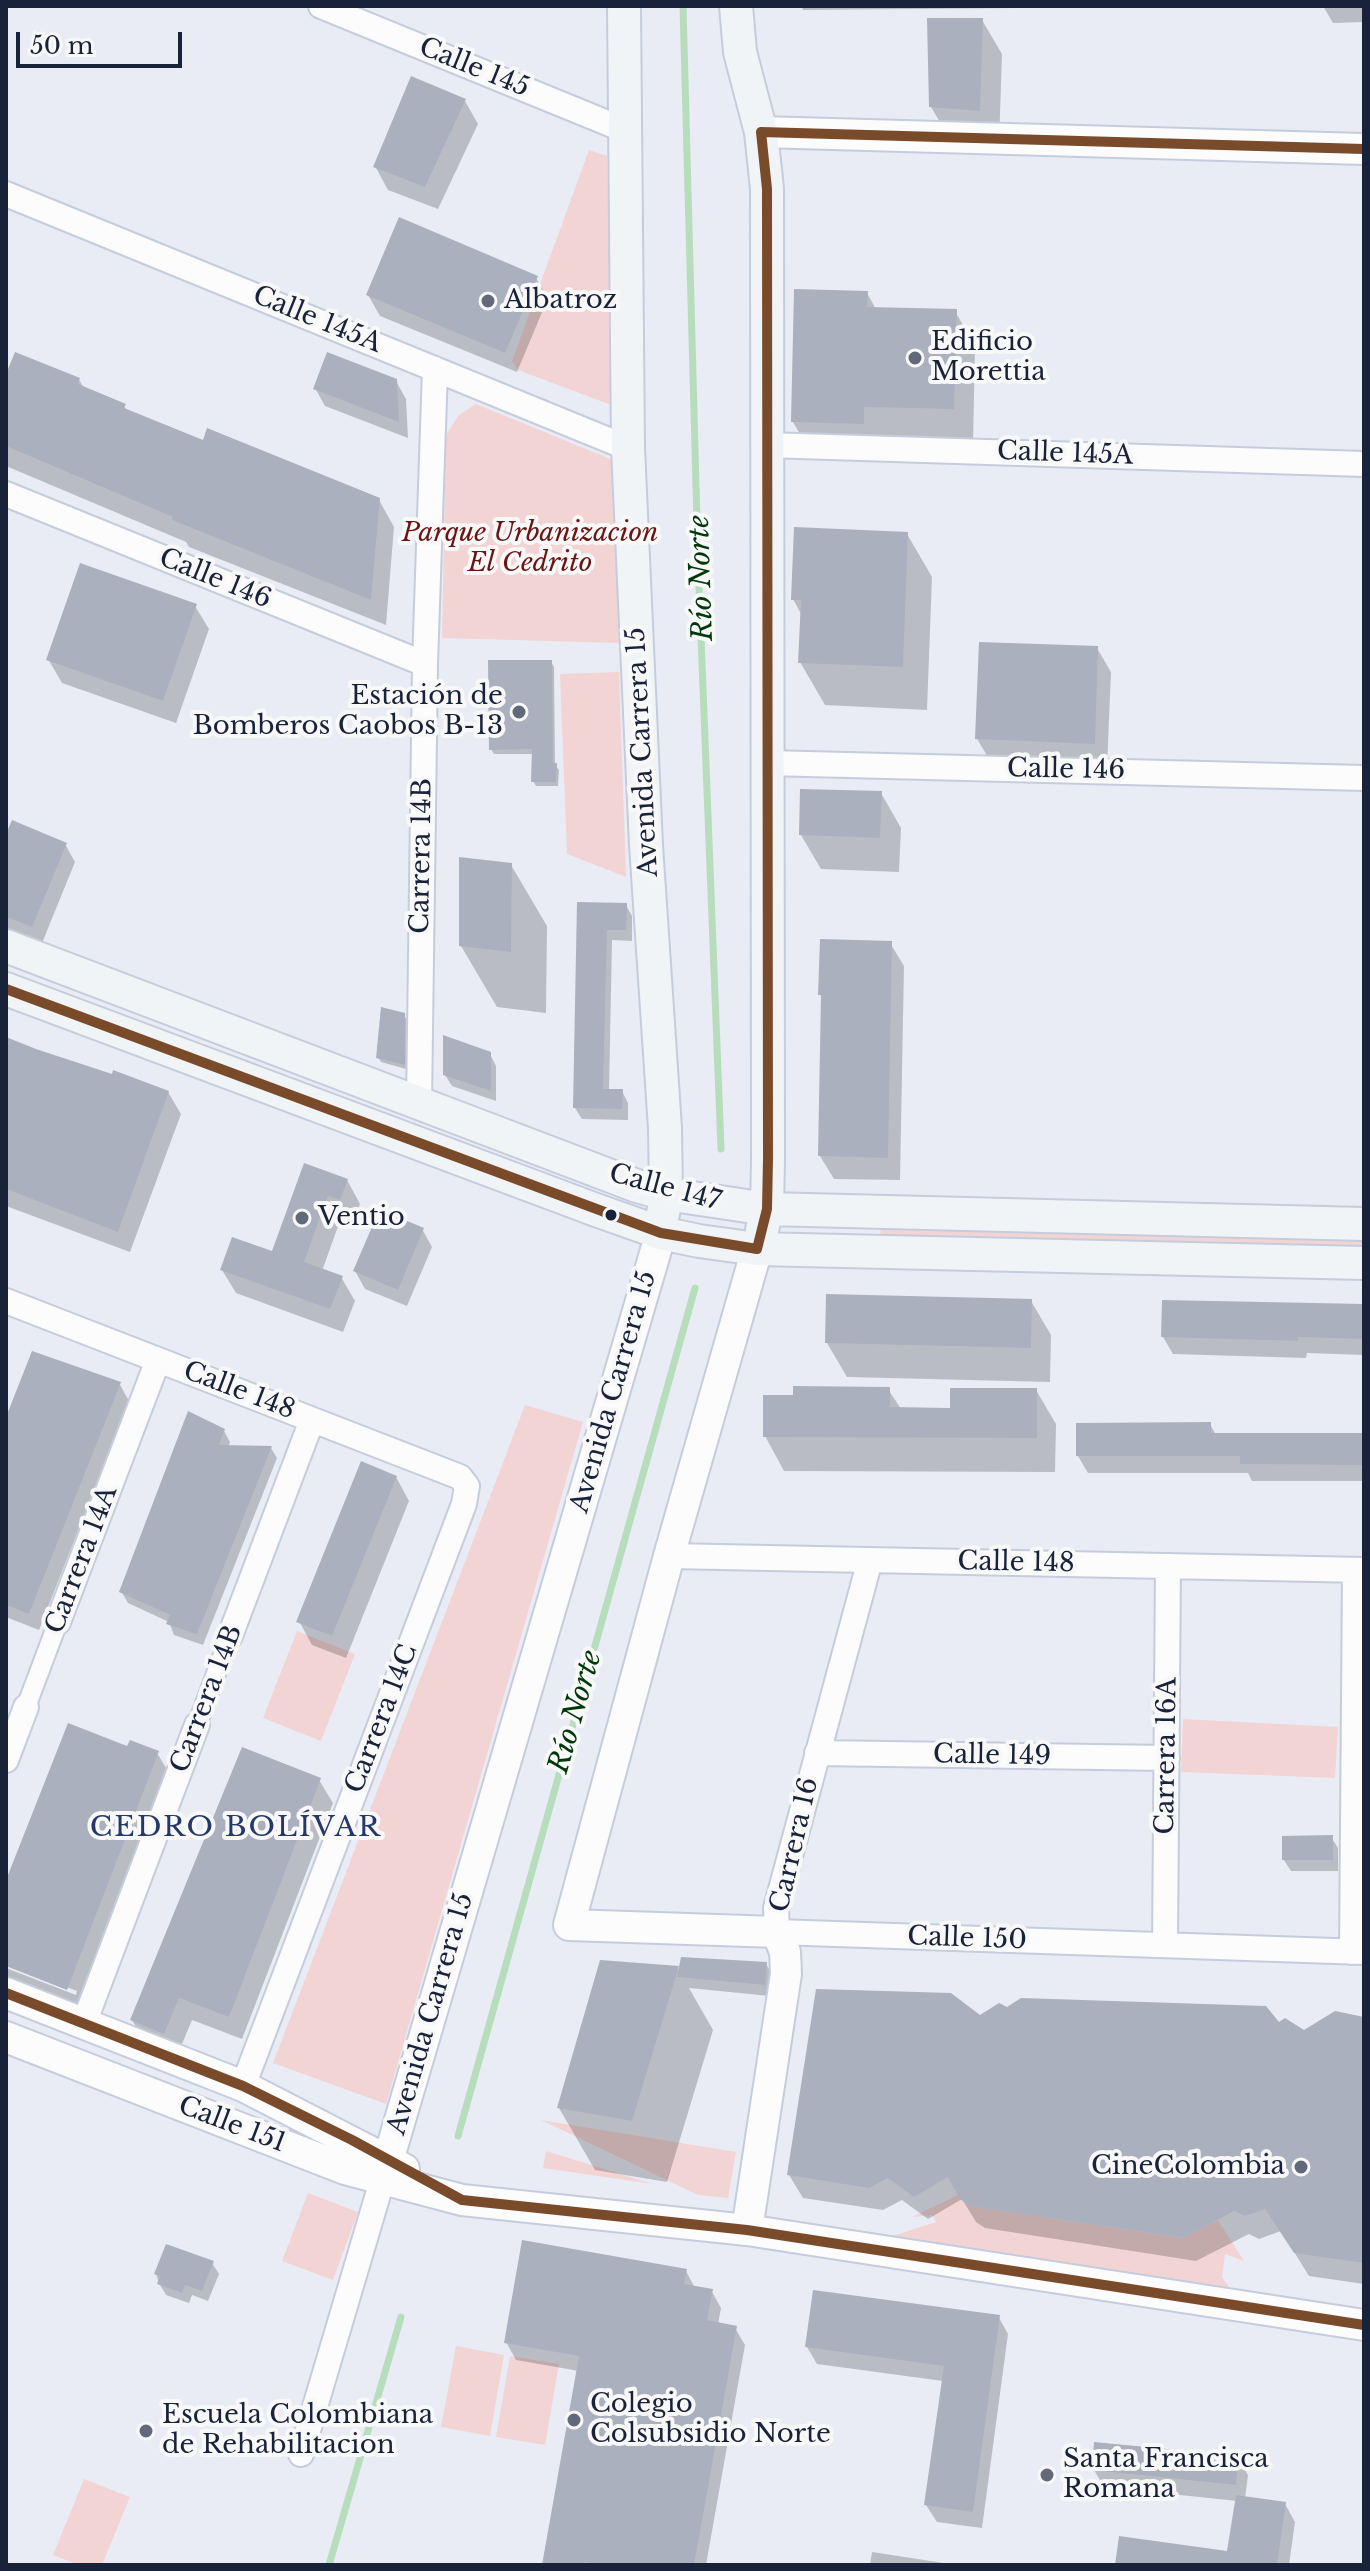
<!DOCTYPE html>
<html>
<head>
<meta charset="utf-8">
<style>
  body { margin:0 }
  #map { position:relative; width:1370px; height:2571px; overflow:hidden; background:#e9ecf4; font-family:"Libre Baskerville",serif }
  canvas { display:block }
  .frame { position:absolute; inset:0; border:8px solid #182239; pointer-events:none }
  .scale { position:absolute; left:16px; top:32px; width:166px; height:36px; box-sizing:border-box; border:4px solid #182239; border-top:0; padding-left:10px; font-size:24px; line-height:28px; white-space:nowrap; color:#182239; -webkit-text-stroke:6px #f8f8f8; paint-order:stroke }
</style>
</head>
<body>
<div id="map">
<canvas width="1370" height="2571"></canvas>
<div class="frame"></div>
<div class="scale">50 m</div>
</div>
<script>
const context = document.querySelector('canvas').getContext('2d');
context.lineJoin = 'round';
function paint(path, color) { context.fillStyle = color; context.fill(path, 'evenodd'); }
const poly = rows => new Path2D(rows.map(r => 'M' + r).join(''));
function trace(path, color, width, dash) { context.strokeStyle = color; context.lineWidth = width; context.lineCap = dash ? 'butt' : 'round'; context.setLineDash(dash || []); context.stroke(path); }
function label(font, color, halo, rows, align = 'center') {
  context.font = font + ' "Libre Baskerville",serif'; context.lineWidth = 8; context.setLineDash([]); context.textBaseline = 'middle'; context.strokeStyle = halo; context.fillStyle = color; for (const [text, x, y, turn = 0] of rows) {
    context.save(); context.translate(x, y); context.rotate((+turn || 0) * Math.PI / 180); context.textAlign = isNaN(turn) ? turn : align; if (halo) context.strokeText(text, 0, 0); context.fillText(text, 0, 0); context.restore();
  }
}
const green = poly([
  [589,150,607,156,614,406,518,370,512,361],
  [476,404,613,460,619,643,442,638,446,435,459,415],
  [619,672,626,877,567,854,560,674],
  [881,1223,1364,1231,1364,1252,880,1241],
  [525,1405,583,1422,386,2104,273,2063],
  [297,1631,355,1654,321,1741,263,1718],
  [1183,1719,1338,1727,1335,1778,1181,1772],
  [541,2120,736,2152,728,2198,698,2195],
  [546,2151,653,2184,543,2168],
  [308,2193,358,2212,333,2280,282,2261],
  [958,2195,970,2206,1182,2238,1218,2220,1244,2261,1225,2254,1222,2277,1235,2295,880,2240,936,2222,932,2215,912,2217],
  [456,2346,504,2355,490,2436,441,2427],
  [510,2356,559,2364,545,2445,496,2437],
  [84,2479,130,2497,102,2565,79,2565,53,2555]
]);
const shadow = poly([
  [801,6,1019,6,1019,8,803,10],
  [1323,6,1364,6,1364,22,1333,23],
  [982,20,1002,54,999,145,951,141,931,107],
  [465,101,478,124,438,209,388,190,375,166],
  [536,278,548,298,517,372,380,316,368,295],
  [867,293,876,309,955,311,975,346,973,443,813,457,793,422],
  [6,379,79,380,84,388,124,406,128,412,204,442,379,500,394,527,386,625,189,547,186,542,6,466],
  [396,381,406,399,408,438,325,406,315,388],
  [907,534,932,577,927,710,825,705,800,662,802,616,793,599],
  [195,606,209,629,176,723,62,683,48,659],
  [1097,648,1111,672,1107,767,991,762,977,739],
  [551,662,554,667,555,765,559,770,558,786,536,786,533,781,534,754,494,754,491,749],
  [881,793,901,828,899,872,821,869,801,835],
  [6,839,65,844,75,862,42,943,6,929],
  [511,865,547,926,546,1013,497,1007,461,946],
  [579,904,626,905,632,916,632,941,612,940,609,1091,622,1091,628,1103,628,1120,582,1119,575,1108],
  [890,943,904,966,900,1180,834,1179,820,1156,823,1000,820,994],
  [404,1015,407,1020,406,1069,381,1062,378,1057],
  [6,1039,35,1051,168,1092,181,1114,130,1252,6,1206],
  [490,1054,496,1066,496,1101,452,1086,445,1075],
  [305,1165,347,1180,360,1204,354,1222,341,1218,322,1271,341,1277,355,1301,343,1332,236,1293,222,1270,273,1253],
  [422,1229,432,1247,407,1306,365,1289,355,1271],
  [1031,1301,1051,1335,1050,1382,847,1377,827,1343],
  [1364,1306,1364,1355,1307,1353,1306,1358,1173,1354,1163,1337],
  [119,1383,129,1401,39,1630,6,1617,6,1422],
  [888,1389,901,1409,952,1410,1036,1390,1056,1424,1055,1472,784,1471,765,1436,795,1397],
  [1210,1424,1216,1435,1364,1435,1364,1481,1252,1481,1248,1473,1088,1473,1078,1456],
  [224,1431,230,1442,228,1448,271,1448,277,1458,203,1645,174,1635,169,1622,128,1603,121,1591],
  [396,1477,409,1501,346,1658,312,1645,299,1621],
  [128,1749,157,1753,171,1776,80,2012,6,1983,6,1968,76,1995,77,1991,6,1964,6,1885],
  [319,1780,333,1803,242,2039,192,2020,177,2056,146,2043,132,2020],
  [1331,1837,1338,1848,1338,1871,1291,1871,1284,1860],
  [766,1964,773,1975,770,1996,689,1988,713,2030,667,2182,595,2170,559,2108,678,1968,680,1972],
  [1008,2009,1279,2025,1304,2032,1364,2019,1364,2284,1309,2276,1281,2231,1259,2239,1249,2234,1196,2261,985,2228,976,2222,962,2199,928,2219,902,2200,883,2210,803,2198,789,2175,980,2018],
  [212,2263,219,2274,208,2301,192,2295,189,2303,166,2295,159,2283,156,2274],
  [686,2271,695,2288,711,2290,721,2308,718,2325,735,2328,745,2345,706,2565,544,2565,579,2371,516,2360,506,2342],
  [998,2316,1008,2334,982,2528,937,2522,926,2505,943,2381,817,2364,807,2347],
  [1238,2458,1248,2475,1245,2498,1285,2504,1295,2522,1289,2565,1117,2565,1229,2553,1237,2501,1104,2487,1094,2470],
  [872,2552,957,2565,870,2565]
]);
const stream = poly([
  [683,6,698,560,721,1149],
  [458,2136,695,1288],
  [329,2565,401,2317]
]);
const building = poly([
  [927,18,983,18,980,111,929,107],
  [411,76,466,99,425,187,373,167],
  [399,217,538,276,505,353,366,295],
  [794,289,868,291,867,307,957,309,954,409,864,407,864,424,791,422],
  [15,352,80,378,78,384,126,404,124,408,203,440,207,428,380,498,371,600,172,520,173,517,6,446,6,374],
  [327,352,397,379,399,422,313,389],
  [794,527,908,532,903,667,798,663,801,600,791,600],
  [80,563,197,604,163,701,46,660],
  [979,642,1098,646,1095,744,975,739],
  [488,660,552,660,553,763,557,763,556,782,531,782,532,749,489,750],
  [800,789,882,791,880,838,799,835],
  [12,820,67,843,32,927,6,917,6,834],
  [459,857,512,863,511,952,459,946],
  [577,902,627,903,626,930,607,930,603,1089,623,1089,622,1109,573,1108],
  [820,939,892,941,888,1158,818,1156,821,995,818,995],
  [381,1007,405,1013,405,1065,376,1058],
  [443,1035,491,1052,491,1091,443,1075],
  [6,1037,36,1049,112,1074,113,1070,169,1091,118,1232,6,1189],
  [304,1163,348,1179,340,1200,328,1196,304,1262,343,1276,330,1309,220,1270,232,1237,272,1251],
  [388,1213,424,1228,398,1290,353,1271,375,1220,383,1223],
  [826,1294,1032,1299,1031,1348,825,1343],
  [1162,1300,1364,1304,1364,1339,1298,1337,1298,1341,1161,1337],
  [32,1351,121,1382,29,1614,6,1605,6,1417],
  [793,1386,890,1387,890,1407,950,1408,950,1388,1037,1388,1037,1438,763,1437,763,1395,793,1395],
  [188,1411,225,1429,219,1445,272,1446,197,1634,166,1624,170,1615,119,1592],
  [1211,1422,1211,1433,1364,1433,1364,1465,1240,1464,1240,1456,1076,1456,1076,1423],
  [361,1461,397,1476,332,1636,296,1622],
  [68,1723,127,1746,130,1740,159,1751,67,1990,6,1966,6,1880],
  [242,1747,321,1778,229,2017,179,1998,164,2034,130,2020],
  [1333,1835,1333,1860,1282,1860,1282,1836],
  [681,1957,767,1962,765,1985,677,1977],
  [600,1960,679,1966,632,2121,557,2108],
  [816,1989,951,1993,980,2015,999,2003,1007,2007,1021,1998,1266,2006,1279,2022,1285,2018,1304,2030,1335,2011,1364,2017,1364,2263,1294,2253,1265,2209,1245,2216,1234,2211,1183,2238,970,2206,960,2199,948,2177,914,2197,888,2178,869,2188,787,2175],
  [522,2240,687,2269,684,2284,713,2289,707,2320,737,2326,694,2565,600,2565,584,2562,584,2565,542,2565,579,2356,504,2343],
  [166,2244,214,2261,202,2291,185,2285,182,2293,157,2284,160,2276,154,2274],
  [813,2290,1000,2315,973,2512,924,2505,944,2366,805,2347],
  [1094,2442,1239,2456,1236,2485,1092,2470],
  [1236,2495,1286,2502,1277,2565,1115,2565,1119,2536,1227,2551]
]);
const pedestrian = poly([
  [26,1707,58,1622],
  [197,1725,230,1636]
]);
const minor = poly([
  [321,6,627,131],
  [6,194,628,448],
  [767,445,1364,464],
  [6,494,425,664],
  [767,763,1364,778],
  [419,1103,425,664,435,369],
  [6,1301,460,1477,467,1486,464,1504,243,2086],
  [669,1556,1364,1570],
  [870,1560,776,1908,777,1932,1364,1952],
  [58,1622,158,1360],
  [230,1636,312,1420],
  [817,1753,1167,1758],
  [6,1760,26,1707],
  [1165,1945,1168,1566],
  [1352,1952,1355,1570],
  [84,2023,197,1725],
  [301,2454,382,2181]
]);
const tertiary = poly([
  [761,132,1364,149],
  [6,1993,243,2086,404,2169],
  [6,2037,345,2169,462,2200,747,2230,1364,2325],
  [382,2181,661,1233],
  [747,2230,786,1974,785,1952,777,1932,569,1925,669,1556,757,1249]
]);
const secondary = poly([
  [624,6,628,448,646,845,665,1128,666,1194,663,1214],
  [736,6,740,52,761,132,767,189,768,1159,767,1209,762,1230],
  [6,946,637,1186,666,1194,767,1209,1364,1224],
  [6,989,596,1210,661,1233,699,1241,757,1249,1364,1263]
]);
const bus1 = poly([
  [6,989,661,1233,757,1249,767,1209,768,1159,767,189,761,132,1364,149],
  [6,1993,243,2086,352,2140,462,2200,747,2230,1364,2325]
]);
const markers = [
  [488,301,8,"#61697a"],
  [915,358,8,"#61697a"],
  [519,712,8,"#61697a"],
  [611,1215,7,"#182239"],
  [302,1218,8,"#61697a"],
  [1301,2167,8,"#61697a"],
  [574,2420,8,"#61697a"],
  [146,2431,8,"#61697a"],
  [1047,2475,8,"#61697a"]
];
const streetNames = [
  ["Calle 145",474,68,22],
  ["Calle 145A",317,320,22],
  ["Calle 145A",1065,454,2],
  ["Calle 146",215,579,22],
  ["Avenida Carrera 15",643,752,-93],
  ["Calle 146",1066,770,1],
  ["Carrera 14B",422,856,-89],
  ["Calle 147",665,1188,15],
  ["Calle 148",239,1391,21],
  ["Avenida Carrera 15",614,1392,-74],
  ["Carrera 14A",82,1560,-69],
  ["Calle 148",1016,1563,1],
  ["Carrera 14B",207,1699,-69],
  ["Carrera 14C",382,1719,-69],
  ["Calle 149",992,1756,1],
  ["Carrera 16A",1167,1756,-89],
  ["Carrera 16",795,1845,-77],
  ["Calle 150",967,1939,2],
  ["Avenida Carrera 15",431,2014,-74],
  ["Calle 151",232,2125,21]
];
const poiNames = [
  ["Albatroz",504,301],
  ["Edificio",931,343],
  ["Morettia",931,373],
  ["Estación de",503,697,"right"],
  ["Bomberos Caobos B-13",503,727,"right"],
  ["Ventio",318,1218],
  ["CineColombia",1285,2167,"right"],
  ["Colegio",590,2405],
  ["Colsubsidio Norte",590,2435],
  ["Escuela Colombiana",162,2416],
  ["de Rehabilitacion",162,2446],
  ["Santa Francisca",1063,2460],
  ["Romana",1063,2490]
];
const parkNames = [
  ["Parque Urbanizacion",530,534],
  ["El Cedrito",530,564]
];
const waterNames = [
  ["Río Norte",702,578,-92],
  ["Río Norte",576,1712,-74]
];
const neighbourhoodNames = [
  ["CEDRO BOLÍVAR",236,1828]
];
paint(green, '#f3d4d5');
paint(shadow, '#0003');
trace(stream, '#b7ddbd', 7);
paint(building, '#aab0bd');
trace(pedestrian, '#c5ccdc', 22);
trace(minor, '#c5ccdc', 28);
trace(tertiary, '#c5ccdc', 34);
trace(secondary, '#c5ccdc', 36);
trace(pedestrian, '#fcfcfd', 18);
trace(minor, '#fcfcfd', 24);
trace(tertiary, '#fcfcfd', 30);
trace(secondary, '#f1f4f6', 32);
trace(bus1, '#7a4b2a', 10);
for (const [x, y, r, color] of markers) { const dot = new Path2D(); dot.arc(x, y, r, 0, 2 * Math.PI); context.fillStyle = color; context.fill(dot); trace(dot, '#f8f8f8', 3); }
label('26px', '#182239', '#f8f8f8', streetNames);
label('26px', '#182239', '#f8f8f8', poiNames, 'left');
label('italic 26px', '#691515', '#f8f8f8', parkNames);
label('italic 28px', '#00380a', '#f8f8f8', waterNames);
context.letterSpacing = '2px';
label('28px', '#25386b', '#f8f8f8', neighbourhoodNames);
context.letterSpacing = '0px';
</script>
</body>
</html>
